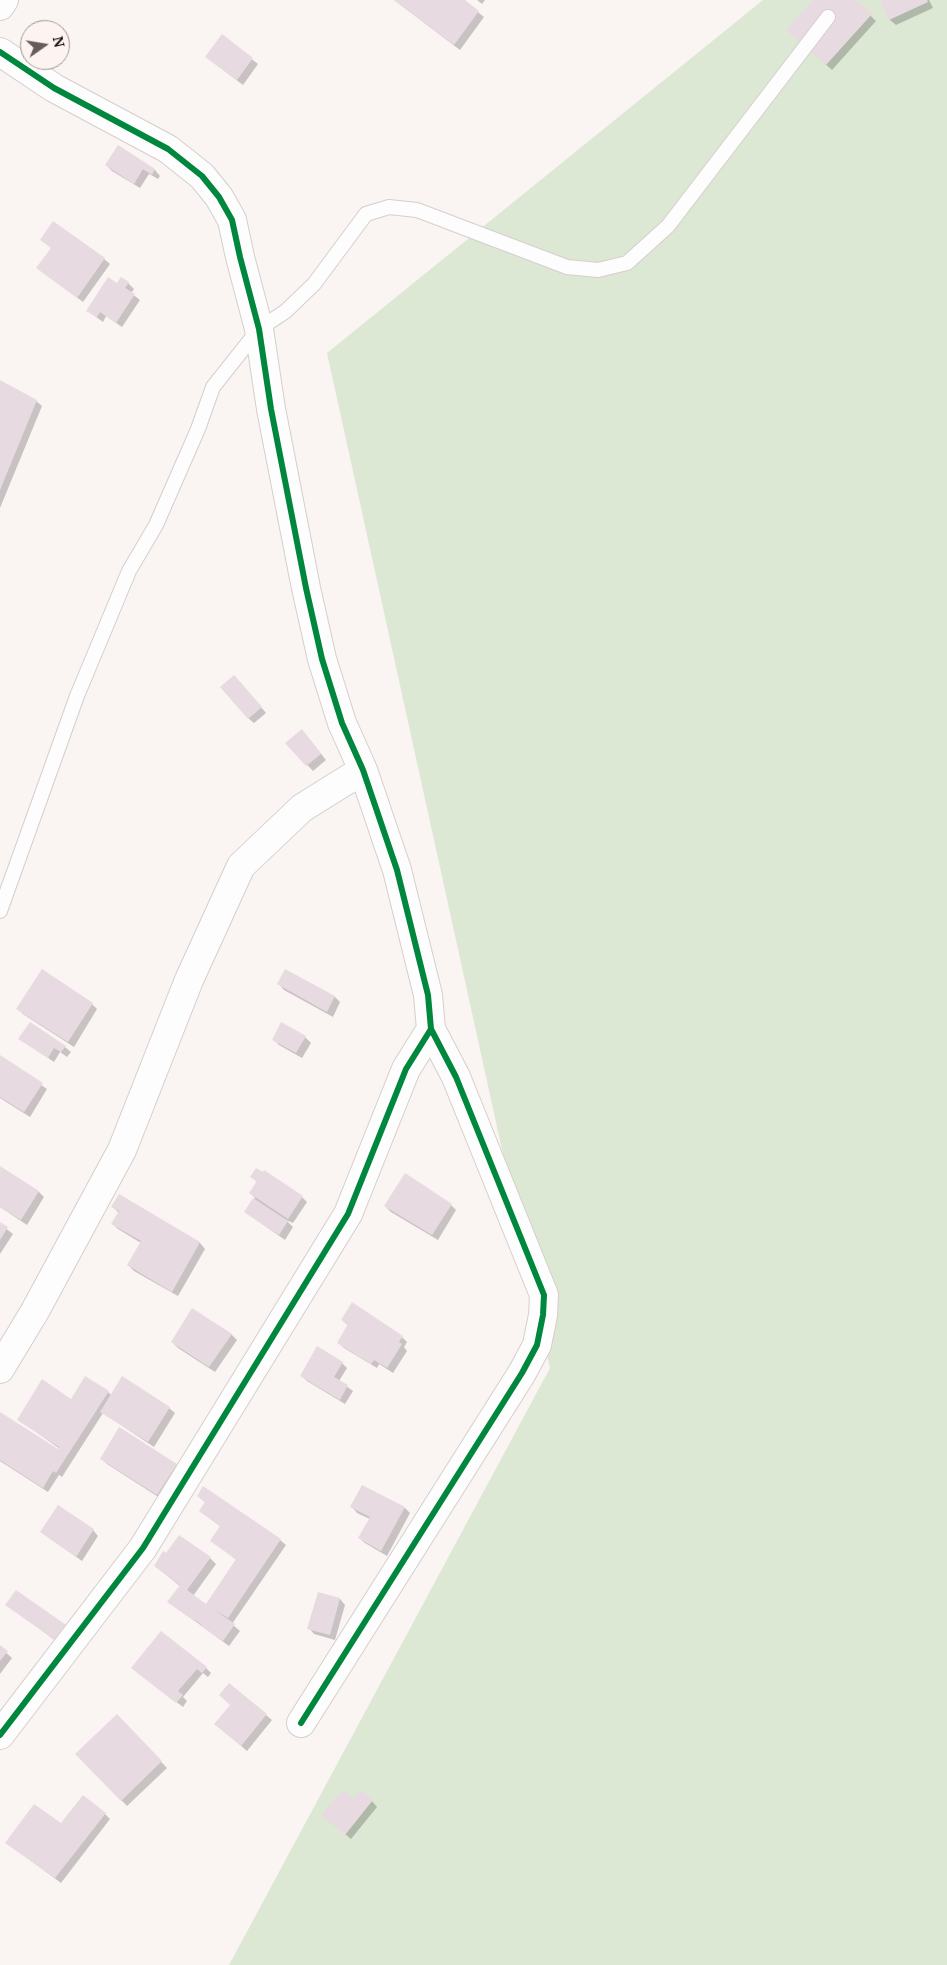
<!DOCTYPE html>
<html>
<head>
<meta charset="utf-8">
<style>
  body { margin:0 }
  #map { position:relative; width:947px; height:1965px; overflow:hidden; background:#faf4f3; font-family:"Noto Serif",serif }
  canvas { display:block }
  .north { position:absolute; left:20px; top:20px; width:50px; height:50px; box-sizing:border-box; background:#fdf3f0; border:1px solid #9f9794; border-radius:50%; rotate:77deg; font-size:14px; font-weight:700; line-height:20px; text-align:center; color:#130c09 }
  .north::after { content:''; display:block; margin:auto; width:18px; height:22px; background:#645d5b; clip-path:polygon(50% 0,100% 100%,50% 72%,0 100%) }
</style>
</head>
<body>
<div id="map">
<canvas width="947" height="1965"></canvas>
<div class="north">N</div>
</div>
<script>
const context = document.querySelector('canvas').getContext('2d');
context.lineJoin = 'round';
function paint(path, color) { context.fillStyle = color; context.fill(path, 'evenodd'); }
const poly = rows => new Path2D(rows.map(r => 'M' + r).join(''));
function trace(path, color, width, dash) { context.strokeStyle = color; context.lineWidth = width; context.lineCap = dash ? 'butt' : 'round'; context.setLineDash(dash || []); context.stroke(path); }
const green = poly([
  [763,0,947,0,947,1965,229,1965,550,1368,327,353]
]);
const shadow = poly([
  [394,0,463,0,484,17,460,50],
  [477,0,485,0,482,4],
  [815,0,854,0,876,21,832,70,793,35],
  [881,0,929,0,933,8,896,25,890,20],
  [222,36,258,64,243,85,206,57],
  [118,147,155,170,160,176,158,179,149,174,140,188,112,171,106,165],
  [104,259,110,264,83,302,38,268],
  [128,283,134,289,131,293,140,300,122,327,106,316,103,322,88,311,118,284],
  [0,381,36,401,42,406,0,508],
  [240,682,266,713,254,723,248,718],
  [307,736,326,760,313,771,287,744],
  [279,984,335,997,340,1002,333,1017,284,990],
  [92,1004,97,1009,74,1047,23,1014,18,1008],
  [305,1037,311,1043,302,1058,279,1045,273,1039],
  [20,1039,65,1047,71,1052,67,1057,60,1052,54,1062],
  [0,1057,47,1089,30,1117,0,1098],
  [0,1167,39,1192,44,1197,27,1225,0,1207],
  [252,1177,302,1197,307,1202,293,1223,286,1220,293,1227,285,1240,245,1212,255,1198,250,1193,257,1182],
  [119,1196,200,1243,205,1249,178,1296,134,1271,128,1265,141,1243,118,1229,113,1224,119,1213,113,1207],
  [451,1205,456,1210,438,1240,391,1212,385,1206],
  [0,1224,13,1234,0,1254],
  [192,1310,232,1335,237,1340,215,1372,178,1348,172,1342],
  [342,1320,402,1337,407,1342,404,1347,407,1351,393,1373,379,1364,377,1368,344,1348,338,1342,349,1326],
  [342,1363,347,1368,339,1381,353,1391,345,1404,307,1381,302,1376],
  [108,1392,112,1396,169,1408,175,1413,154,1447,103,1413,62,1477,59,1475,48,1492,0,1461,0,1413,58,1451,60,1449,18,1419,72,1400],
  [102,1459,176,1465,181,1471,163,1500,107,1464],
  [198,1496,280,1540,286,1545,232,1624,240,1631,229,1646,169,1602,180,1586,155,1566,167,1555,180,1537,210,1558,216,1564,193,1596,207,1606,237,1560,211,1541,221,1527,200,1511,206,1503],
  [352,1507,405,1508,410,1513,387,1556,365,1543,359,1538,370,1519,357,1513],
  [93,1530,98,1536,82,1561,41,1532],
  [319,1593,340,1599,345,1605,335,1640,314,1634,309,1628],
  [7,1605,74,1633,64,1647],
  [0,1647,12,1658,0,1674],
  [132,1668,206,1668,211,1673,208,1677,203,1673,183,1697,187,1701,183,1707],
  [231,1705,266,1715,272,1720,247,1751,216,1724],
  [117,1716,167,1768,127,1806,77,1754],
  [354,1801,372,1801,377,1807,351,1839,328,1820],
  [105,1814,110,1819,61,1883,7,1843]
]);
const building = poly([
  [394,0,465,0,479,11,454,45],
  [813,0,856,0,872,14,826,65,786,30],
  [880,0,927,0,928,2,889,20],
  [222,34,253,58,237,80,205,57],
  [118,145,155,169,152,175,143,169,134,184,105,165],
  [53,221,105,258,77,298,36,268,51,248,40,240],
  [108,277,117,283,121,277,129,282,125,288,135,294,116,323,100,312,97,317,86,311],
  [0,380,37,400,0,490],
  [234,675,262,707,248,719,220,687],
  [302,729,321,754,306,766,285,743],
  [42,969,93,1003,68,1042,16,1009],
  [285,969,335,996,327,1012,277,984],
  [30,1022,66,1046,61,1052,54,1048,48,1058,18,1039],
  [281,1022,306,1036,296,1053,272,1040],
  [0,1055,43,1083,24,1112,0,1097],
  [0,1166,39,1191,21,1220,0,1207],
  [256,1168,263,1172,264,1170,303,1196,288,1219,249,1193,257,1181,250,1177],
  [405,1173,452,1204,432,1235,384,1206],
  [119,1194,200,1242,172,1292,127,1265,141,1241,111,1224,119,1211,111,1207],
  [253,1198,288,1221,279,1235,244,1212],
  [0,1222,8,1227,0,1240],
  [352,1302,403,1336,399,1342,402,1344,387,1368,374,1360,371,1364,337,1343,348,1324,341,1320],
  [192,1308,232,1334,209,1367,171,1342],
  [317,1346,343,1362,334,1377,348,1385,340,1400,300,1376],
  [85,1376,109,1391,56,1473,53,1471,43,1488,0,1460,0,1412,58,1449,59,1447,17,1420,42,1379,71,1399],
  [122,1376,170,1407,148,1442,100,1412],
  [119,1427,177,1464,157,1495,100,1459],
  [362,1485,405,1507,381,1551,358,1538,370,1517,350,1507],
  [203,1486,281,1539,228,1618,213,1609,235,1624,223,1641,201,1626,202,1625,195,1620,194,1621,167,1602,180,1585,154,1566,163,1551,166,1553,179,1535,211,1557,187,1590,206,1604,236,1559,210,1541,220,1526,199,1511,205,1502,197,1496],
  [58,1505,94,1529,76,1557,40,1532],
  [16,1590,69,1627,58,1642,5,1605],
  [318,1592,340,1598,330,1635,307,1629],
  [161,1631,207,1667,202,1673,197,1669,178,1691,183,1695,176,1703,131,1668],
  [0,1645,8,1651,0,1661],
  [229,1683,267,1714,241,1746,214,1724,230,1705,219,1695],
  [117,1714,162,1761,121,1801,75,1754],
  [343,1790,353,1799,361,1790,373,1800,345,1835,321,1815],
  [83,1795,106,1813,55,1878,5,1843,34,1804,61,1823]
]);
const lane = poly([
  [0,911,77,696,129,571,156,525,198,429,213,387,259,329,286,311,314,284,366,214,389,207,417,210,567,267,598,270,627,263,668,226,828,17]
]);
const street = poly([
  [0,52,54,88,168,149,202,176,219,197,232,220,240,257,259,329,271,409,306,588,322,659,342,723,363,770,397,870,428,995,431,1029,456,1077,544,1295,543,1315,537,1345,522,1373,301,1723],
  [0,1369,35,1311,122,1150,189,980,241,866,302,808,363,770],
  [0,1735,143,1548,348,1214,406,1069,431,1029]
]);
const primary = poly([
  [0,6,4,0]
]);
const cycleway = poly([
  [0,52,54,88,168,149,202,176,219,197,232,220,240,257,259,329,271,409,306,588,322,659,342,723,363,770,397,870,428,995,431,1029,456,1077,544,1295,543,1315,537,1345,522,1373,301,1723],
  [0,1735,143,1548,348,1214,406,1069,431,1029]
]);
paint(green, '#dde8d4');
paint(shadow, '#0003');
paint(building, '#e8dae1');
trace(lane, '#d5cecc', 16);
trace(street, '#d5cecc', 30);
trace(primary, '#d5cecc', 30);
trace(lane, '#fefdfd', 14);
trace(street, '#fefdfd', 28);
trace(primary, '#fefdfd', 28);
trace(cycleway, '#00873e', 6);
</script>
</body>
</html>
